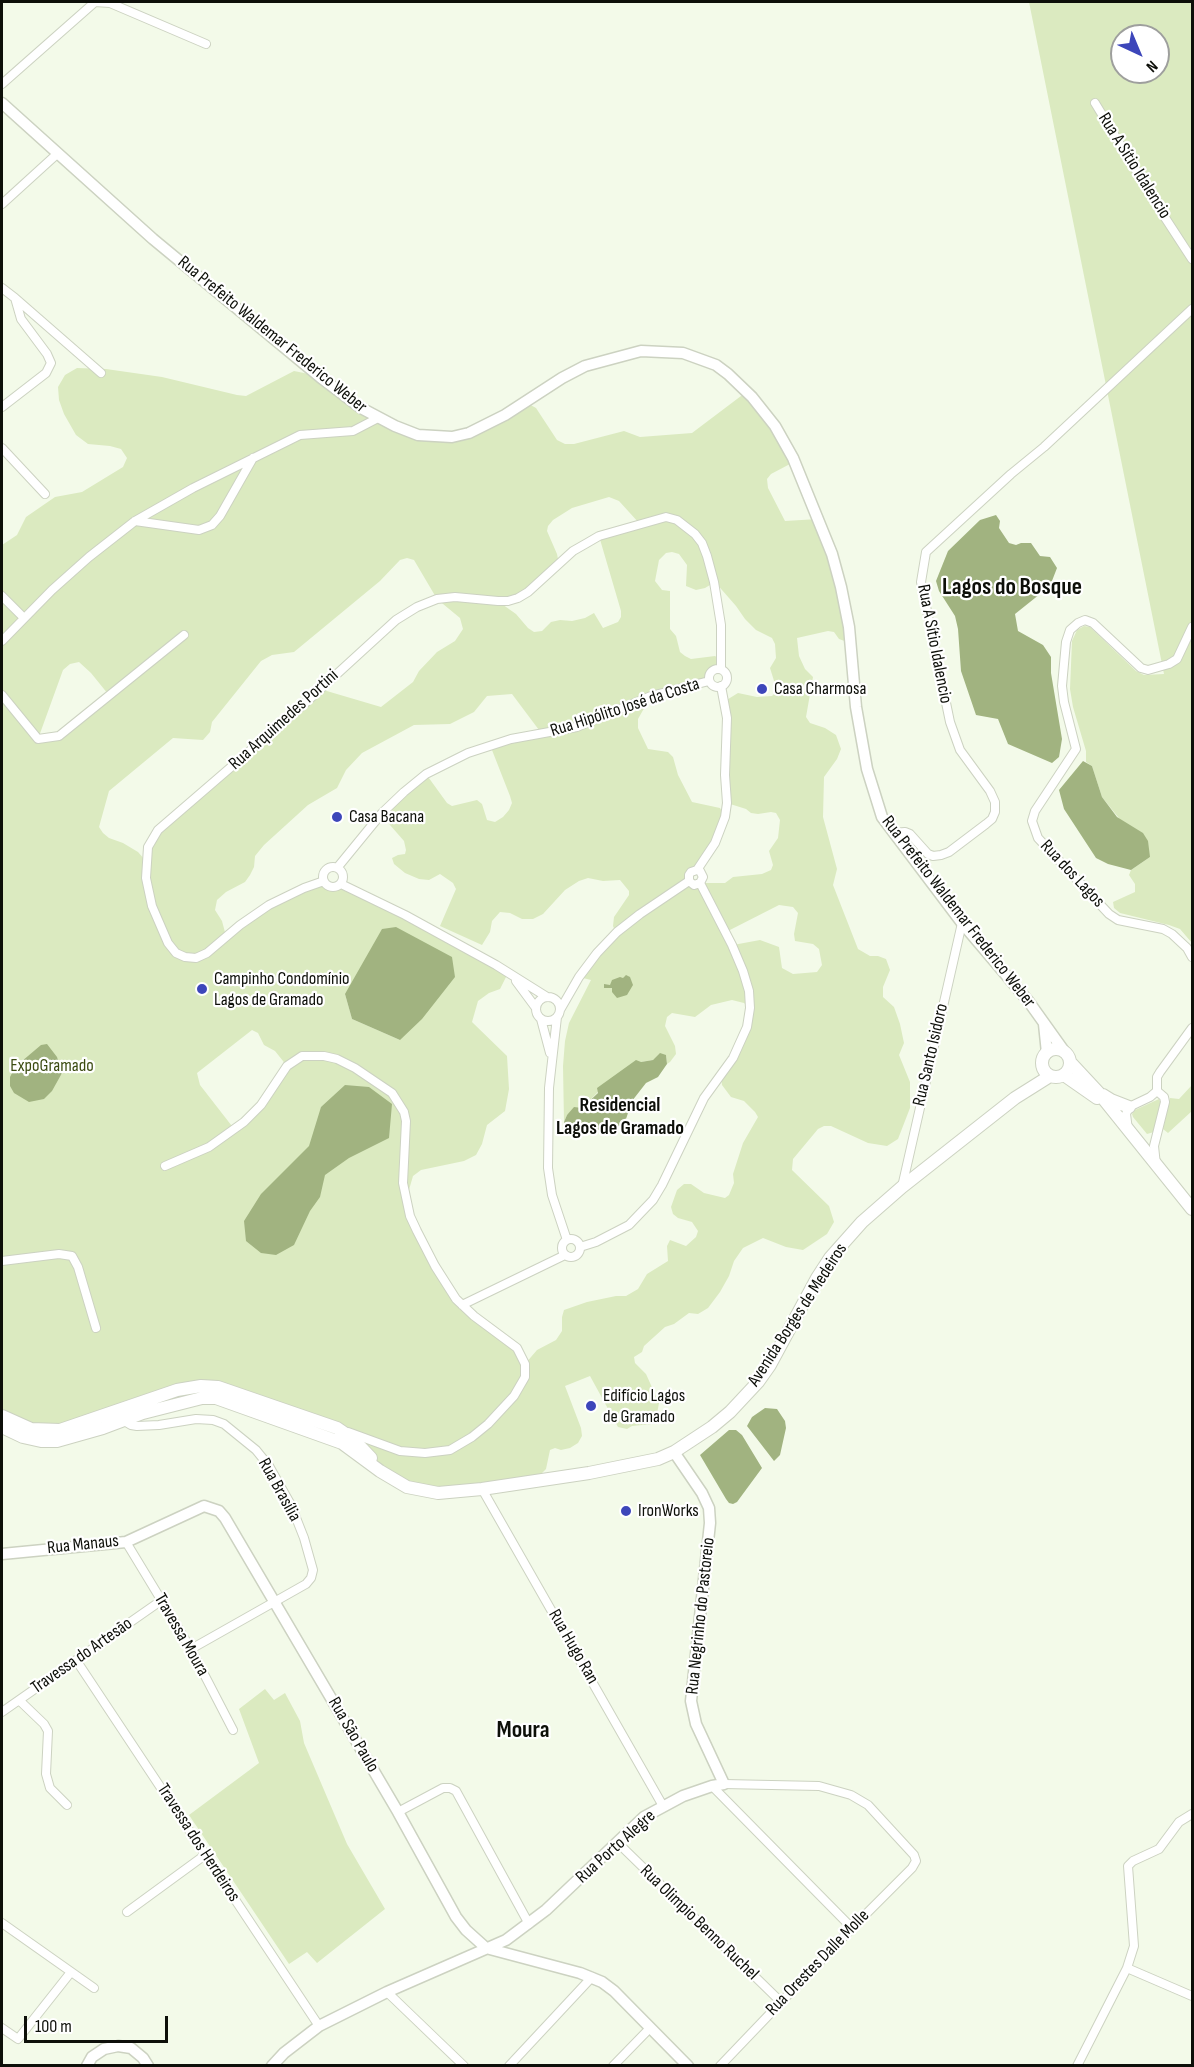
<!DOCTYPE html>
<html>
<head>
<meta charset="utf-8">
<style>
  body { margin:0 }
  #map { position:relative; width:1194px; height:2067px; overflow:hidden; background:#f3fae9; font-family:"Sofia Sans Condensed",sans-serif }
  canvas { display:block }
  .frame { position:absolute; inset:0; border:3px solid #0d0f09; pointer-events:none }
  .north { position:absolute; left:1110px; top:24px; width:60px; height:60px; box-sizing:border-box; background:#fff; border:2px solid #9e9f9d; border-radius:50%; rotate:136deg; font-size:16px; font-weight:700; line-height:24px; text-align:center; color:#0d0f09 }
  .north::after { content:''; display:block; margin:auto; width:21px; height:27px; background:#3d46ba; clip-path:polygon(50% 0,100% 100%,50% 72%,0 100%) }
  .scale { position:absolute; left:24px; top:2016px; width:144px; height:27px; box-sizing:border-box; border:3px solid #0d0f09; border-top:0; padding-left:8px; font-size:18px; line-height:21px; white-space:nowrap; color:#0d0f09; -webkit-text-stroke:4px #fff; paint-order:stroke }
</style>
</head>
<body>
<div id="map">
<canvas width="1194" height="2067"></canvas>
<div class="frame"></div>
<div class="north">N</div>
<div class="scale">100 m</div>
</div>
<script>
const context = document.querySelector('canvas').getContext('2d');
context.lineJoin = 'round';
function paint(path, color) { context.fillStyle = color; context.fill(path, 'evenodd'); }
const poly = rows => new Path2D(rows.map(r => 'M' + r).join(''));
function trace(path, color, width, dash) { context.strokeStyle = color; context.lineWidth = width; context.lineCap = dash ? 'butt' : 'round'; context.setLineDash(dash || []); context.stroke(path); }
function label(font, color, halo, rows, align = 'center') {
  context.font = font + ' "Sofia Sans Condensed",sans-serif'; context.lineWidth = 4.5; context.setLineDash([]); context.textBaseline = 'middle'; context.strokeStyle = halo; context.fillStyle = color; for (const [text, x, y, turn = 0] of rows) {
    context.save(); context.translate(x, y); context.rotate((+turn || 0) * Math.PI / 180); context.textAlign = isNaN(turn) ? turn : align; if (halo) context.strokeText(text, 0, 0); context.fillText(text, 0, 0); context.restore();
  }
}
const green = poly([
  [1029,2,1192,2,1192,943,1180,929,1169,925,1120,913,1114,908,1113,902,1135,892,1135,884,1129,875,1131,870,1150,857,1102,797,1092,766,1086,762,1086,751,1073,707,1070,689,1072,641,1077,630,1084,626,1090,627,1136,671,1144,675,1164,674],
  [1122,36,1158,36,1158,72,1122,72],
  [77,368,106,369,162,377,237,395,246,396,294,371,304,373,320,377,361,408,418,435,452,437,525,402,536,408,557,440,565,444,574,444,624,431,640,437,692,433,741,396,752,397,775,426,790,464,771,474,767,479,768,488,785,521,818,519,832,554,850,643,839,639,834,632,828,631,797,638,799,656,805,669,813,677,806,717,810,723,825,728,836,735,841,749,837,759,824,777,823,817,837,869,833,885,858,949,870,956,878,956,886,959,890,970,883,987,883,997,894,1007,900,1024,904,1043,899,1055,910,1082,910,1108,898,1139,887,1146,868,1143,831,1126,824,1126,818,1129,793,1159,792,1170,829,1206,834,1222,827,1234,803,1250,786,1247,763,1238,743,1248,734,1261,729,1276,720,1292,708,1308,698,1314,689,1313,674,1324,665,1327,644,1346,642,1352,634,1357,635,1363,646,1374,659,1403,656,1419,652,1424,632,1426,627,1429,618,1427,590,1376,565,1386,581,1428,582,1436,578,1443,570,1448,561,1450,555,1448,550,1450,546,1469,540,1475,438,1493,391,1478,353,1439,201,1386,47,1430,2,1411,2,545,17,535,26,517,55,497,82,492,123,467,127,458,121,449,110,446,88,444,76,435,64,414,59,400,58,387,65,375],
  [609,497,619,501,639,523,599,536,621,611,621,617,618,622,603,628,594,613,585,618,572,621,560,620,551,622,542,631,534,632,528,628,516,614,499,602,528,592,553,569,558,559,557,554,547,531,548,526,553,520,572,508],
  [672,552,679,554,687,565,686,586,696,590,705,588,715,582,736,606,745,619,756,630,772,638,775,644,776,658,770,668,775,684,774,694,772,696,757,697,738,693,725,701,727,803,746,809,751,813,758,814,771,812,776,813,780,820,778,838,769,851,773,865,771,870,762,874,733,877,725,883,700,883,688,878,721,829,725,817,720,808,692,802,678,775,673,757,668,752,648,749,638,728,638,719,651,696,709,678,711,671,718,668,718,658,715,656,691,659,685,656,680,652,676,636,670,629,670,591,662,590,655,581,659,560,666,553],
  [407,558,414,560,437,599,460,618,463,629,455,641,437,652,419,671,413,682,381,707,320,689,158,830,145,860,138,852,123,843,109,838,103,833,99,827,109,791,173,738,203,740,210,732,212,722,261,661,272,655,294,652,380,581,400,560],
  [79,662,91,673,108,694,59,736,38,739,63,670,70,664],
  [512,694,542,734,490,745,510,796,512,803,509,810,503,817,495,822,487,820,482,804,477,800,452,806,447,803,426,774,382,813,390,825,404,841,406,850,405,854,398,855,392,858,394,864,405,873,419,879,429,880,440,874,453,883,456,889,440,926,482,945,490,932,492,921,500,912,510,913,522,919,533,919,543,914,565,890,579,881,588,878,603,881,620,880,629,891,629,895,614,917,613,926,616,933,579,977,591,980,569,1023,565,1041,563,1066,564,1122,567,1115,582,1108,598,1092,641,1062,653,1060,666,1055,667,1064,670,1062,676,1054,675,1046,665,1026,667,1017,672,1013,695,1017,711,1005,732,1000,744,1003,750,1008,733,1058,721,1075,722,1085,731,1097,744,1101,755,1112,758,1117,743,1143,733,1174,734,1183,729,1195,725,1198,704,1193,691,1184,684,1184,677,1190,671,1207,673,1214,678,1218,692,1222,698,1231,696,1237,686,1246,670,1240,667,1246,668,1261,647,1274,638,1289,626,1296,616,1296,587,1302,564,1310,562,1317,562,1331,556,1340,537,1350,525,1364,513,1344,449,1290,406,1200,413,1176,421,1170,464,1161,476,1155,482,1144,487,1125,505,1111,509,1089,507,1056,472,1022,478,1001,489,993,500,989,507,975,341,884,337,887,330,887,324,881,269,905,226,936,222,921,215,910,217,900,226,892,245,882,250,875,254,867,255,856,264,845,308,805,337,788,346,770,362,753,414,725,450,724,474,712,487,696],
  [779,905,793,907,798,913,794,934,795,941,813,944,819,949,822,965,817,972,793,974,782,968,779,947,760,940,733,945,726,932],
  [345,994,400,1040,352,1019],
  [252,1030,258,1033,264,1045,275,1051,287,1066,244,1122,235,1130,200,1085,197,1073],
  [1192,1085,1192,1111,1168,1133,1163,1129,1170,1098,1179,1099],
  [1159,1099,1161,1104,1154,1132,1147,1134,1133,1117,1132,1114,1135,1110],
  [265,1689,274,1700,285,1693,300,1721,304,1743,347,1844,385,1909,317,1963,307,1952,289,1964,189,1815,259,1763,239,1709]
]);
const water = poly([
  [996,515,1000,521,999,528,1009,543,1016,545,1021,543,1031,543,1040,556,1050,557,1057,568,1050,586,1015,614,1018,631,1043,645,1051,657,1051,673,1062,739,1059,757,1052,763,1008,744,998,719,976,715,961,671,958,629,955,616,939,591,936,581,948,551,980,520],
  [1083,761,1092,766,1102,797,1117,817,1143,833,1148,841,1150,857,1131,870,1108,864,1096,858,1064,809,1059,790],
  [396,927,452,957,455,977,422,1019,400,1040,352,1019,345,994,382,929],
  [626,975,630,977,633,985,627,995,617,998,612,992,612,988,604,988,604,984,610,985,612,980,620,977,623,978],
  [47,1044,57,1057,62,1073,52,1091,44,1099,29,1102,14,1093,10,1086,10,1077,15,1067,41,1045],
  [660,1053,666,1055,667,1064,658,1077,646,1083,632,1101,624,1125,600,1130,574,1133,566,1128,564,1122,567,1115,574,1107,582,1108,598,1093,597,1088,636,1060,641,1062,653,1060],
  [345,1085,369,1087,392,1104,389,1138,349,1158,325,1175,320,1197,310,1211,294,1245,276,1255,261,1253,246,1241,244,1221,261,1194,309,1146,321,1107],
  [765,1408,777,1409,785,1421,786,1428,780,1455,774,1461,747,1426,752,1417],
  [729,1430,736,1430,742,1435,762,1468,737,1502,733,1504,729,1503,726,1499,700,1455]
]);
const minor = poly([
  [94,2,110,3,206,44],
  [2,84,95,2],
  [1095,103,1162,213,1192,259],
  [2,204,57,154],
  [2,288,15,298,21,319,47,354,51,363,46,373,2,407],
  [15,298,101,373],
  [2,448,45,494],
  [135,521,199,530,212,525,220,516,253,458],
  [2,596,24,618],
  [1192,627,1177,659,1169,664,1148,670,1141,668,1093,623,1085,620,1078,623,1070,630,1066,642,1062,686,1064,702,1076,749,1035,811,1032,821,1038,838,1109,914,1118,920,1163,929,1172,934,1187,948,1192,957],
  [2,641,52,590,89,557,135,521,193,488,300,435,353,431,378,418],
  '709 678a9 9 0 1 1 18 0a9 9 0 1 1-18 0Z',
  [2,695,38,739,59,736,184,635],
  [893,833,905,832,910,834,928,854,933,856,941,855,949,852,986,824,992,819,995,812,995,802,990,791,960,750,950,722,921,582,926,552,1011,474,1044,447,1192,309],
  '323 877a10 10 0 1 1 20 0a10 10 0 1 1-20 0Z',
  [337,868,382,813,404,792,426,774,468,753,511,739,577,727,651,696,709,681],
  [697,870,700,871,703,877,700,883,694,885,689,881,689,875,691,872,697,870,715,843,725,817,727,803,725,775,727,718,721,686],
  [324,881,304,888,269,905,240,925,207,953,196,958,185,957,176,953,168,943,152,906,146,878,148,847,158,830,303,705,396,620,417,607,437,599,455,597,498,601,508,601,518,598,528,592,573,551,587,543,599,536,666,517,677,520,695,534,702,543,707,556,714,582,721,625,721,669],
  [341,884,405,915,496,965,547,997],
  [516,981,536,1008],
  '536 1009a12 12 0 1 1 24 0a12 12 0 1 1-24 0Z',
  [560,1010,579,977,597,953,617,932,640,914,689,881],
  [557,1017,549,1088,548,1168,552,1195,567,1240],
  [541,1019,550,1053],
  [1157,1091,1157,1077,1160,1072,1192,1028],
  [1128,1130,1126,1114,1129,1107,1150,1097,1157,1091,1164,1097,1165,1102,1154,1146,1156,1165],
  [165,1166,209,1147,244,1122,261,1105,287,1066,302,1056,324,1056,337,1059,355,1068,392,1093,404,1112,406,1121,403,1183,410,1216,417,1231,435,1266,456,1299,474,1316,517,1348,525,1364,525,1377,514,1396,488,1424,472,1437,450,1450,425,1453,400,1451,348,1432],
  [902,1187,962,923],
  '562 1248a9 9 0 1 1 18 0a9 9 0 1 1-18 0Z',
  [580,1247,596,1242,629,1225,653,1200,662,1185,704,1098,733,1058,747,1027,750,1008,749,991,743,971,732,945,700,883],
  [2,1261,59,1254,72,1256,78,1267,96,1328],
  [462,1305,565,1255],
  [121,1419,131,1425,137,1426,159,1425,196,1419,213,1420,224,1424,256,1450,269,1466,291,1505,304,1538,313,1570,311,1578,306,1584,191,1649],
  [482,1489,663,1806],
  [126,1542,191,1649,233,1730],
  [76,1660,319,2026],
  [20,1701,44,1724,48,1731,46,1774,50,1788,67,1805],
  [2,1712,162,1600],
  [712,1786,852,1928],
  [398,1812,443,1788,450,1788,456,1791,529,1924],
  [618,1843,781,2002],
  [127,1912,205,1855],
  [2,1923,94,1988],
  [1127,1968,1192,1996],
  [387,1992,464,2066],
  [2,2028,18,2039,71,1972],
  [509,2066,592,1977],
  [613,2066,650,2028],
  [720,2066,852,1928,912,1868,916,1861,914,1855,868,1805,851,1795,819,1786,724,1784],
  [1077,2066,1127,1968,1134,1946,1128,1866,1133,1861,1159,1849,1179,1822,1192,1814]
]);
const tertiary = poly([
  [2,103,153,239,320,377,361,408,395,426,418,435,452,437,469,433,505,415,562,378,585,366,641,351,683,353,716,365,728,374,752,397,775,426,793,458,832,554,841,587,849,627,856,707,867,769,882,817,962,923,1029,1002,1064,1051],
  [1044,1024,1047,1053],
  [2,1554,126,1542,204,1506,219,1511,225,1518,398,1812,456,1917,466,1930,486,1948,580,1973,602,1982,614,1991,688,2066],
  [87,2066,92,2057,104,2049,118,2046,131,2048,143,2058,148,2066],
  [272,2066,284,2053,319,2026,387,1992,506,1940,546,1910,644,1817,683,1796,712,1786,724,1784,696,1724,691,1701,710,1523,709,1508,702,1493,674,1452]
]);
const secondary = poly([
  '1042 1063a14 14 0 1 1 28 0a14 14 0 1 1-28 0Z',
  [1071,1063,1098,1092,1192,1209],
  [1064,1075,1097,1098],
  [1103,1095,1111,1100,1129,1107],
  [2,1416,31,1429,60,1430,177,1390,201,1386,218,1387,337,1428,353,1439,371,1458],
  [2,1427,23,1437,41,1441,57,1441,103,1428,143,1413,202,1398,216,1398,342,1443,380,1471,407,1487,438,1493,482,1489,589,1473,658,1459,674,1452,712,1427,730,1412,758,1382,770,1365,817,1278,830,1258,862,1222,902,1187,1015,1098,1050,1076]
]);
const markers = [
  [762,689,6,"#3d46ba"],
  [337,817,6,"#3d46ba"],
  [202,989,6,"#3d46ba"],
  [591,1406,6,"#3d46ba"],
  [626,1511,6,"#3d46ba"]
];
const streetNames = [
  ["Rua A Sítio Idalencio",1134,166,58],
  ["Rua Prefeito Waldemar Frederico Weber",272,335,39],
  ["Rua A Sítio Idalencio",934,644,79],
  ["Rua Hipólito José da Costa",625,708,-18],
  ["Rua Arquimedes Portini",284,720,-42],
  ["Rua dos Lagos",1072,874,47],
  ["Rua Prefeito Waldemar Frederico Weber",958,912,52],
  ["Rua Santo Isidoro",931,1055,-77],
  ["Avenida Borges de Medeiros",798,1315,-57],
  ["Rua Brasília",279,1490,61],
  ["Rua Manaus",83,1545,-6],
  ["Rua Negrinho do Pastoreio",701,1616,-84],
  ["Travessa Moura",181,1635,60],
  ["Rua Hugo Ran",573,1647,60],
  ["Travessa do Artesão",82,1656,-35],
  ["Rua São Paulo",353,1735,60],
  ["Travessa dos Herdeiros",198,1843,57],
  ["Rua Porto Alegre",616,1847,-42],
  ["Rua Olimpio Benno Ruchel",699,1923,44],
  ["Rua Orestes Dalle Molle",818,1963,-46]
];
const poiNames = [
  ["Casa Charmosa",774,689],
  ["Casa Bacana",349,817],
  ["Campinho Condomínio",214,979],
  ["Lagos de Gramado",214,1000],
  ["Edifício Lagos",603,1396],
  ["de Gramado",603,1417],
  ["IronWorks",638,1511]
];
const parkNames = [
  ["ExpoGramado",52,1066]
];
const neighbourhoodNames = [
  ["Residencial",620,1106],
  ["Lagos de Gramado",620,1129]
];
const districtNames = [
  ["Lagos do Bosque",1012,588],
  ["Moura",523,1731]
];
paint(green, '#dbeac0');
paint(water, '#a1b380');
trace(minor, '#ccd2c1', 10);
trace(tertiary, '#ccd2c1', 13);
trace(secondary, '#ccd2c1', 14);
trace(minor, '#fff', 8);
trace(tertiary, '#fff', 10);
trace(secondary, '#fff', 12);
for (const [x, y, r, color] of markers) { const dot = new Path2D(); dot.arc(x, y, r, 0, 2 * Math.PI); context.fillStyle = color; context.fill(dot); trace(dot, '#fff', 2); }
label('18px', '#0d0f09', '#fff', streetNames);
label('18px', '#0d0f09', '#fff', poiNames, 'left');
label('18px', '#3c4c12', '#fff', parkNames);
label('bold 20px', '#0d0f09', '#fff', neighbourhoodNames);
label('bold 24px', '#0d0f09', '#fff', districtNames);
</script>
</body>
</html>
